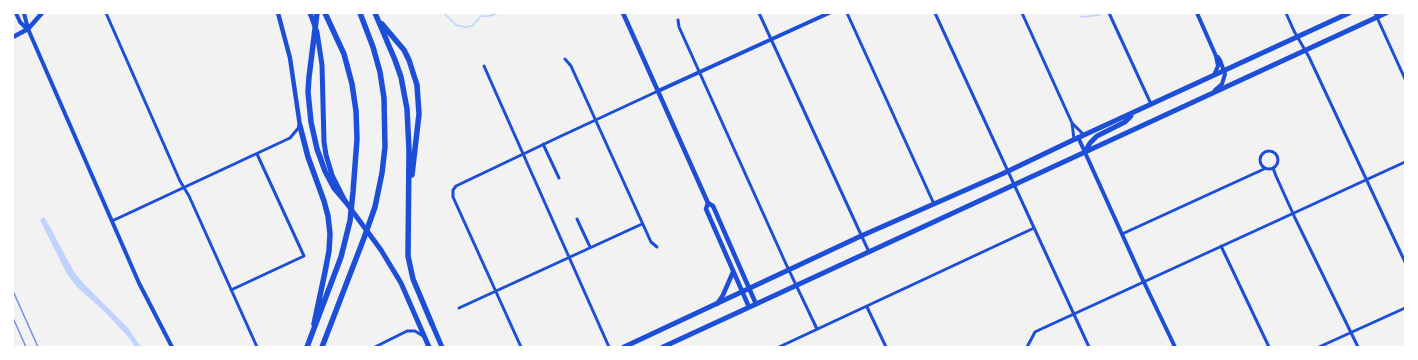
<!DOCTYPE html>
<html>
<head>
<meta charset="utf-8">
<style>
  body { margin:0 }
  #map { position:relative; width:1418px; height:360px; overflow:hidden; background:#f2f2f2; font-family:Ubuntu,sans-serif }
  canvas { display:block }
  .frame { position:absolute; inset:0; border:14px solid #fff; pointer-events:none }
</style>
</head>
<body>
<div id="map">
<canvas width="1418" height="360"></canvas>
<div class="frame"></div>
</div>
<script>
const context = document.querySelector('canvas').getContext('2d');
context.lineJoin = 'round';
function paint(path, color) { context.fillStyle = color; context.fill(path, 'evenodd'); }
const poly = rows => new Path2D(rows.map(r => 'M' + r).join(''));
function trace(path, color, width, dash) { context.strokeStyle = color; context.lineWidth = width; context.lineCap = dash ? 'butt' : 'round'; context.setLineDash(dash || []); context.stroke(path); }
const water = poly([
  [43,217,45,218,50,227,74,272,85,285,128,328,141,347,135,347,130,339,106,313,77,287,67,274,40,220]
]);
const stream = poly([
  [444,13,456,25,465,27,472,26,481,16,489,16,499,13],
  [1081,17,1100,15]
]);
const minor = poly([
  [106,13,180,181,189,196,257,347],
  [759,13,869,252],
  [847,13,934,204],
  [935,13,1089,347],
  [1022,13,1072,123,1084,135],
  [1109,13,1151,104],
  [1286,13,1294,31,1309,57,1405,262],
  [1375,13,1405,79],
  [678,20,679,27,786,264,817,329],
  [565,59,571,66,651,242,657,247],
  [484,66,609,347],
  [1072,123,1074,139],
  [543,144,559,178],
  '1260 160a9 9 0 1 1 18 0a9 9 0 1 1-18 0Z',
  [1273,168,1276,176,1295,218,1358,347],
  [577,219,590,247],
  [112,221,290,138,300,126],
  [1122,234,1264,169],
  [1221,246,1269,347],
  [231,290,304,256,257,154],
  [867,307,886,347],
  [459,308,642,224],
  [375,347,407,331,415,331,423,336],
  [521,347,453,197,453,190,456,186,559,137,658,91],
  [779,347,1034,228],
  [1027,347,1035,332,1039,330,1405,162],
  [1319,347,1405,308]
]);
const tertiary = poly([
  [16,13,20,22,27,29],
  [24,13,28,29,139,283,172,347],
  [1197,13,1216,56,1218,66,1214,75],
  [1215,90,1222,84,1225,74,1220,60,1218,57],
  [658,91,829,13],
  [1078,137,1141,276,1175,347]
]);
const secondary = poly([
  [278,13,290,58,300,126],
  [623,13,708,203,713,206,756,304],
  [13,37,28,29,42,13],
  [708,203,706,209,749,307],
  [717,304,723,295,733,272]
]);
const primary = poly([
  [310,13,317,32,322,65,324,142,326,155,332,175,345,201,381,250,401,283,429,347],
  [1085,152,1090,143,1097,136,1125,122,1131,116],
  [432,324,442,347],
  [624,347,861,236,1002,174,1071,141,1349,13],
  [663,347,1386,13]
]);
const motorway = poly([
  [317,13,309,77,308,92,311,122,317,149,325,171,334,188,345,201],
  [375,13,395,60,401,77,407,109,409,150,408,256,413,279,432,324],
  [382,24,404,50,409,60,417,85,419,114,412,175],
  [300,126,308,157,324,201,328,216,330,234,329,251,325,272,314,324],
  [307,347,341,257,350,221,353,192,357,139,356,111,352,84,344,54,325,13],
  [322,347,364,238,375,207,382,173,385,147,384,98,380,72,373,47,360,13]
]);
const rail = poly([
  [13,291,38,347],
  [13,318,26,347]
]);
paint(water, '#bfd3fe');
trace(stream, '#bfd3fe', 1.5);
trace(minor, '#1d4ed8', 3);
trace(tertiary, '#1d4ed8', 4);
trace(secondary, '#1d4ed8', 4.5);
trace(primary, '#1d4ed8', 5);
trace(motorway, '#1d4ed8', 5.5);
trace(rail, '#7290e2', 1.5);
</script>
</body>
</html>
